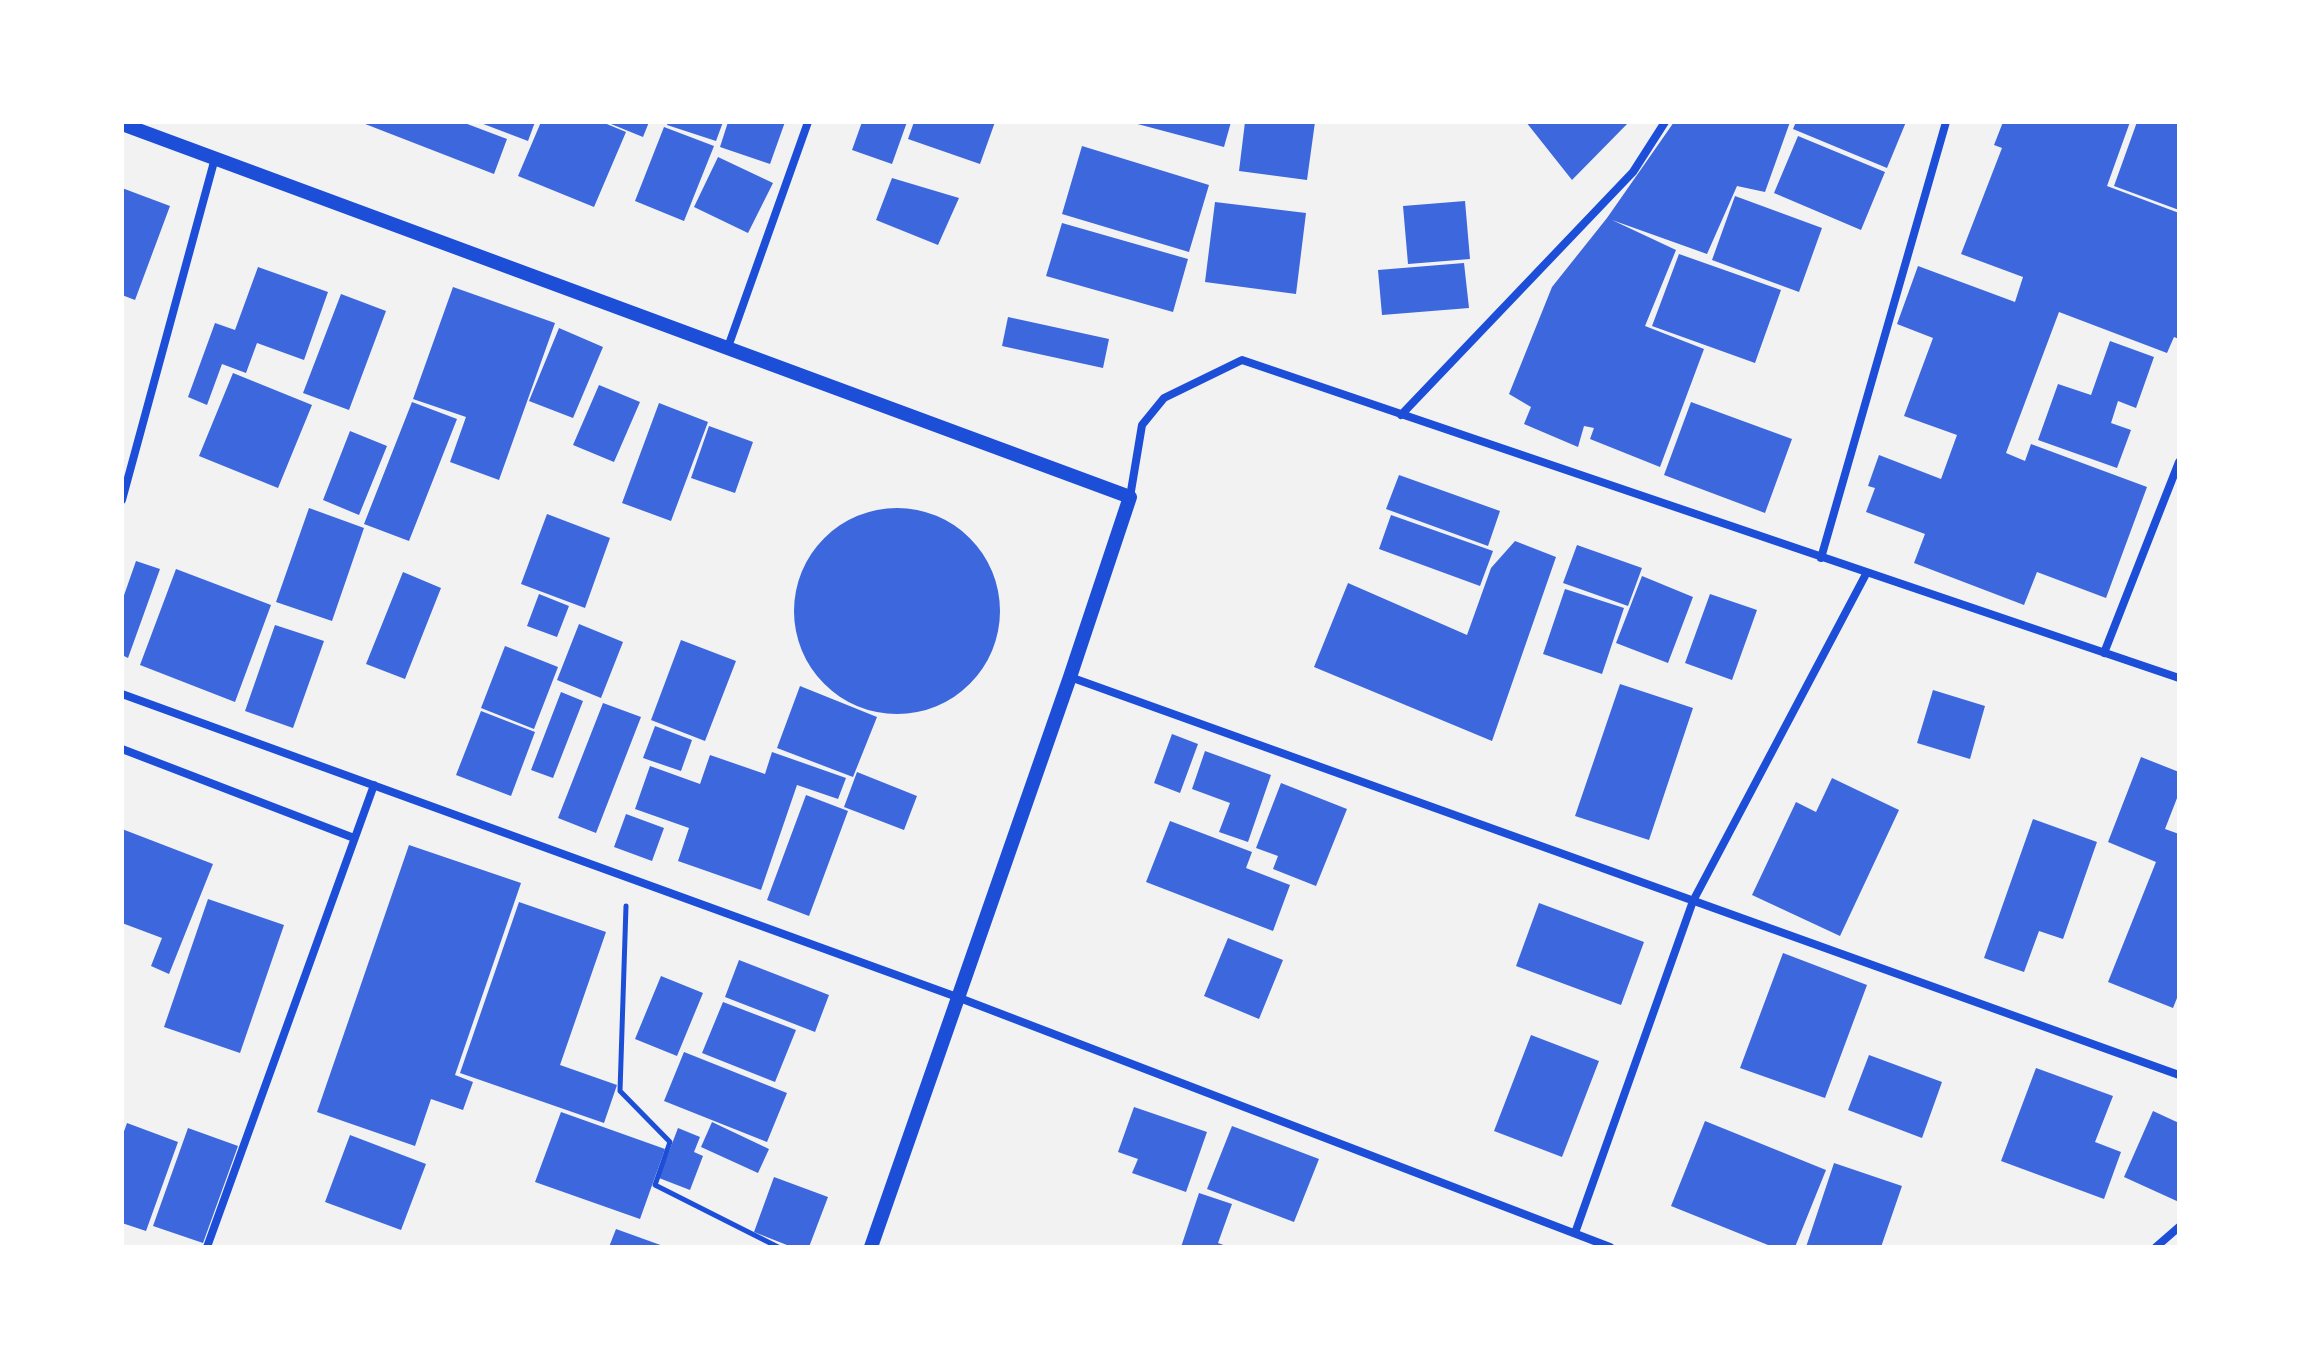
<!DOCTYPE html>
<html>
<head>
<meta charset="utf-8">
<style>
  body { margin:0 }
  #map { position:relative; width:2301px; height:1369px; overflow:hidden; background:#f2f2f2; font-family:"Asap Condensed",sans-serif }
  canvas { display:block }
  .frame { position:absolute; inset:0; border:124px solid #fff; pointer-events:none }
</style>
</head>
<body>
<div id="map">
<canvas width="2301" height="1369"></canvas>
<div class="frame"></div>
</div>
<script>
const context = document.querySelector('canvas').getContext('2d');
context.lineJoin = 'round';
function paint(path, color) { context.fillStyle = color; context.fill(path, 'evenodd'); }
const poly = rows => new Path2D(rows.map(r => 'M' + r).join(''));
function trace(path, color, width, dash) { context.strokeStyle = color; context.lineWidth = width; context.lineCap = dash ? 'butt' : 'round'; context.setLineDash(dash || []); context.stroke(path); }
const building = poly([
  [360,122,462,122,507,139,494,174],
  [478,122,535,122,528,141],
  [541,122,602,122,626,132,594,207,518,176],
  [606,122,649,122,643,137],
  [668,122,723,122,716,141,667,125],
  [728,122,785,122,770,164,720,147],
  [862,122,907,122,892,164,852,150],
  [914,122,995,122,980,164,908,139],
  [1130,122,1231,122,1224,147],
  [1245,122,1315,122,1307,180,1239,171],
  [1526,122,1629,122,1572,180],
  [1674,122,1790,122,1765,192,1737,186,1707,254,1612,220,1676,250,1645,326,1704,349,1660,467,1590,439,1594,428,1584,426,1578,447,1524,424,1531,407,1509,394,1552,287,1607,218],
  [1796,122,1906,122,1887,168,1793,129],
  [2003,122,2130,122,2107,186,2179,213,2179,339,2174,337,2167,353,2059,312,2006,453,2025,461,2031,444,2147,487,2106,598,2037,572,2024,605,1914,563,1925,534,1866,512,1875,488,1868,486,1879,455,1941,479,1957,435,1904,416,1933,338,1897,324,1918,266,2015,302,2023,277,1961,254,2002,148,1994,145],
  [2137,122,2179,122,2179,210,2114,186],
  [664,127,714,146,684,221,635,201],
  [1798,136,1885,172,1861,230,1774,193],
  [1082,146,1209,185,1189,252,1062,214],
  [718,157,773,183,748,233,694,207],
  [892,178,959,198,938,245,876,220],
  [122,188,170,206,135,300,122,295],
  [1735,196,1822,228,1799,292,1712,260],
  [1465,201,1470,259,1408,264,1403,206],
  [1215,202,1306,213,1296,294,1205,282],
  [1062,223,1188,259,1173,312,1046,276],
  [1679,254,1781,290,1755,363,1652,326],
  [1464,263,1469,308,1382,315,1378,270],
  [258,267,328,292,304,360,257,343,246,373,222,364,207,405,188,397,215,323,235,330],
  [453,287,555,323,499,480,450,462,466,417,413,399],
  [341,294,386,311,349,410,303,393],
  [1008,317,1109,339,1103,368,1002,346],
  [559,328,603,347,573,418,529,401],
  [2110,341,2154,357,2136,408,2118,401,2111,423,2131,430,2117,468,2038,440,2058,384,2091,395],
  [233,373,312,405,278,488,199,456],
  [599,385,640,402,614,462,573,445],
  [412,402,457,419,409,541,364,524],
  [1691,402,1792,439,1765,513,1664,475],
  [659,403,708,422,671,521,622,503],
  [709,426,753,442,735,493,691,478],
  [350,431,387,446,359,515,323,500],
  [1399,475,1500,511,1488,546,1386,509],
  [309,508,364,528,332,621,276,602],
  '794 611a103 103 0 1 1 206 0a103 103 0 1 1-206 0Z',
  [547,514,610,538,585,608,521,584],
  [1391,515,1493,551,1480,586,1379,549],
  [1515,541,1556,557,1492,741,1314,667,1348,583,1467,635,1491,568],
  [1577,545,1642,568,1628,606,1563,583],
  [136,561,160,569,128,658,122,655,122,601],
  [176,569,271,605,235,702,140,665],
  [403,572,441,588,405,679,366,664],
  [1642,576,1693,597,1668,663,1616,643],
  [1565,589,1624,608,1602,674,1543,654],
  [539,594,569,606,557,637,527,626],
  [1710,594,1757,610,1732,680,1685,663],
  [579,624,623,642,601,698,557,680],
  [275,625,324,641,293,728,245,711],
  [681,640,736,661,705,741,651,720],
  [505,646,558,667,534,729,481,708],
  [1620,684,1693,708,1649,840,1575,816],
  [800,686,877,717,853,777,777,748],
  [1933,690,1985,706,1970,759,1917,743],
  [561,692,583,701,553,778,531,770],
  [603,703,641,717,596,833,558,818],
  [481,711,535,732,511,796,456,775],
  [655,726,692,740,681,771,643,758],
  [1172,734,1198,744,1180,793,1154,783],
  [1205,751,1271,775,1248,842,1219,832,1230,803,1192,789],
  [772,752,846,778,838,799,797,785,761,890,678,861,689,828,635,809,650,766,700,784,710,755,765,774],
  [2141,757,2179,772,2179,793,2165,829,2179,834,2179,993,2173,1008,2108,982,2156,862,2108,842],
  [857,772,917,796,904,830,844,807],
  [1832,778,1899,810,1840,936,1752,895,1796,802,1816,812],
  [1281,783,1347,809,1316,886,1273,869,1278,856,1256,848],
  [806,795,848,811,809,916,767,900],
  [626,814,664,828,652,861,614,847],
  [2033,819,2097,842,2063,939,2039,931,2024,972,1984,958],
  [1170,821,1252,852,1246,868,1290,885,1273,931,1146,882],
  [122,829,213,864,169,974,151,966,162,938,122,923],
  [409,845,521,883,455,1075,473,1082,463,1110,431,1099,415,1146,317,1112],
  [208,899,284,925,240,1053,164,1027],
  [519,902,606,932,560,1065,617,1085,604,1123,460,1073],
  [1539,903,1644,942,1621,1005,1516,966],
  [1228,938,1283,960,1259,1019,1204,996],
  [1783,953,1867,985,1825,1098,1740,1068],
  [739,960,829,995,815,1032,725,997],
  [661,976,703,993,677,1056,635,1039],
  [723,1002,796,1030,775,1082,702,1053],
  [1531,1035,1599,1061,1562,1157,1494,1131],
  [684,1052,787,1093,767,1142,664,1101],
  [1869,1055,1942,1082,1922,1138,1848,1110],
  [2036,1068,2113,1096,2095,1142,2121,1152,2104,1199,2001,1161],
  [1134,1107,1207,1132,1186,1192,1132,1173,1138,1159,1118,1152],
  [2153,1111,2179,1123,2179,1202,2124,1177],
  [561,1112,665,1149,640,1219,535,1182],
  [1705,1121,1826,1170,1795,1247,1773,1247,1671,1206],
  [712,1122,769,1149,758,1173,701,1147],
  [127,1123,178,1142,146,1231,122,1223,122,1137],
  [1232,1126,1319,1159,1294,1222,1207,1189],
  [188,1128,238,1146,203,1243,153,1226],
  [678,1128,700,1137,694,1152,703,1156,690,1190,659,1178],
  [350,1135,426,1164,401,1230,325,1202],
  [1834,1163,1902,1186,1881,1247,1806,1247],
  [774,1177,828,1197,809,1247,792,1247,754,1232],
  [1199,1193,1232,1204,1218,1243,1229,1247,1181,1247],
  [616,1229,666,1247,609,1247]
]);
const path = poly([
  [626,906,620,1091,670,1142,655,1185,778,1247]
]);
const minor = poly([
  [728,347,808,122],
  [1401,415,1633,172,1665,122],
  [1130,497,1142,425,1164,398,1242,360,2179,678],
  [122,500,215,158],
  [1821,558,1946,122],
  [2104,653,2179,462],
  [1070,677,2179,1075],
  [122,694,957,997,1610,1247],
  [122,749,354,838],
  [1575,1233,1693,901,1866,574],
  [207,1247,374,785],
  [2156,1247,2179,1227]
]);
const tertiary = poly([
  [122,124,1130,497,1070,677,871,1247]
]);
paint(building, '#3d67dc');
trace(path, '#1d4ed8', 5);
trace(minor, '#1d4ed8', 8);
trace(tertiary, '#1d4ed8', 14);
</script>
</body>
</html>
